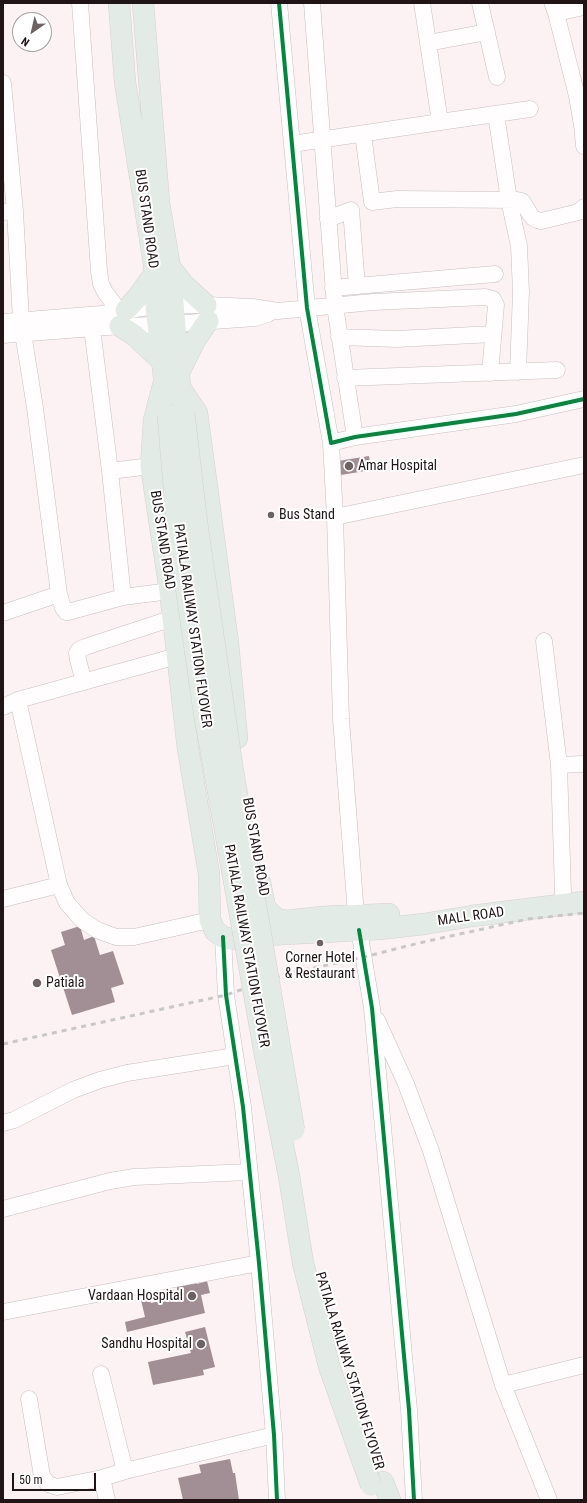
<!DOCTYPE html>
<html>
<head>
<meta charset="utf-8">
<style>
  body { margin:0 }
  #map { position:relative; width:587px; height:1503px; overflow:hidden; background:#fcf2f4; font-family:"Roboto Condensed",sans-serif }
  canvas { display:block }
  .frame { position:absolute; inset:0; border:4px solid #211417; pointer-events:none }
  .north { position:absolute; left:12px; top:12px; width:40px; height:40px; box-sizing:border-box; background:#fff; border:1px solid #a6a1a2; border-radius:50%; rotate:214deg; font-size:11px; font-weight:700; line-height:16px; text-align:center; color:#211417 }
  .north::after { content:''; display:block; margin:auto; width:14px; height:18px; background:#6e6264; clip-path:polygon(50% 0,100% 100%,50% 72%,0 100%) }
  .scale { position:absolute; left:12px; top:1473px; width:84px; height:18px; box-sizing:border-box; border:2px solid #211417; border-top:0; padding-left:5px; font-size:12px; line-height:14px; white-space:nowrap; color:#211417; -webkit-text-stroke:3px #fff; paint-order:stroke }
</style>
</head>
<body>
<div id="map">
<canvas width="587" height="1503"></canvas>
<div class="frame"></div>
<div class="north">N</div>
<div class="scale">50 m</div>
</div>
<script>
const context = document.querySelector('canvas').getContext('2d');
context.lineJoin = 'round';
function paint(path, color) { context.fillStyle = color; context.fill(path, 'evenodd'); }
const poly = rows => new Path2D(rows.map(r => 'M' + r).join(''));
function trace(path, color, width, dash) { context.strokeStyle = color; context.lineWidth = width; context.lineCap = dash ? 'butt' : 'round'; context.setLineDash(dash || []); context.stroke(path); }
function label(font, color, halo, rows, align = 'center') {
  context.font = font + ' "Roboto Condensed",sans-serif'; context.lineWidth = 4; context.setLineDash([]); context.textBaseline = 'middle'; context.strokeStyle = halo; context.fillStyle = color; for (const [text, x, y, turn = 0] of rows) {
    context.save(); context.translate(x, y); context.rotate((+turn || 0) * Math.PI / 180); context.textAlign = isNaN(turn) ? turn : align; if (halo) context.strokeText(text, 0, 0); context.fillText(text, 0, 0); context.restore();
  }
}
const building = poly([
  [369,456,371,470,341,475,338,461],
  [80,926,84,940,94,936,100,955,113,951,124,984,111,988,115,1002,72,1015,51,950,65,945,61,932],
  [196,1279,197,1284,207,1281,210,1293,201,1295,205,1313,127,1332,125,1322,145,1317,140,1296,149,1294,151,1303,175,1297,168,1292,171,1288,177,1292,177,1285],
  [205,1327,215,1367,203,1370,204,1375,153,1385,148,1362,191,1353,185,1332],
  [230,1459,233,1473,235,1473,239,1500,183,1500,178,1478,201,1473,199,1465]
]);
const minor = poly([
  [80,3,99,271,101,284,105,292,119,311],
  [279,3,307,308,331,443,355,437,516,414,584,399],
  [312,3,335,306,355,437],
  [422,3,440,122,530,109],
  [480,3,497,77],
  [553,5,556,13,584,7],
  [556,13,577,96,582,125,584,146],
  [428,43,487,32],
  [3,83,15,211,3,212],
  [496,114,509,200,519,246,521,292,518,372],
  [363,134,372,202,397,199,517,200,522,201,524,204,530,214,533,218,537,220,541,221,579,212,584,207],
  [292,144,440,122],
  [15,211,21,320,35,408,59,594],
  [328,219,351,210,357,286],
  [333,288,495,274],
  [3,322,101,314,156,306,206,305,253,307,278,311,373,302,485,297,493,299,496,305,490,373],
  [92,328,110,471,123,597],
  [3,335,120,326,158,325,255,318,268,314],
  [339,337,397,339,493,334],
  [345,378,557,370],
  [331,443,335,517,341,719,356,915],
  [110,471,151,466],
  [335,517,584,465],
  [3,613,59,594,63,608,66,612,68,612,123,597,170,591],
  [544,641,559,765,563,893],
  [84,682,78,660,77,653,79,650,85,647,173,618],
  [18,700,59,885],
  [3,707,18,700,188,653],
  [559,765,584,764],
  [3,899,59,885,67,903,82,920,97,930,116,937,134,937,210,920],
  [359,930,372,1008,409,1410,414,1500],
  [223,937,226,995,243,1107,259,1263,274,1435,277,1500],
  [377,1020,406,1084,431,1151,503,1385,549,1500],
  [3,1123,14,1120,73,1090,100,1080,127,1073,235,1056],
  [3,1209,110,1181,134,1177,249,1172],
  [3,1312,259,1263],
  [101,1374,125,1471],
  [503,1385,584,1365],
  [29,1399,42,1476,48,1484,57,1487,102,1478,125,1471,274,1435],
  [102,1478,107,1500]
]);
const major = poly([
  [119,3,125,82,154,264,156,306,166,396],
  [143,3,159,203,170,267,180,388,183,402],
  [170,267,184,285,206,305],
  [126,310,137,298,154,274],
  [120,326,134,335,162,361],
  [180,370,195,340,208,321],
  [164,382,154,420,151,466,170,591,188,749,209,874,210,920,215,931,223,937,231,939,247,936,379,929,424,924,472,916,584,902],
  [180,388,197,413,228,643,237,738],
  [260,882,265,908,277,919,286,921,322,917,389,914],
  [383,1482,390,1500]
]);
const rail = poly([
  [3,1044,226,995,286,974,364,957,419,943,528,919,584,913]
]);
const majorBridge = poly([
  [184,413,197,524,232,765,294,1130],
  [168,415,177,524,204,712,265,1055,289,1176,303,1263,329,1366,371,1485]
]);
const cycleway = poly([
  [279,3,307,308,331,443,355,437,516,414,584,399],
  [359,930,372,1008,409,1410,414,1500],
  [223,937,226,995,243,1107,259,1263,274,1435,277,1500]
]);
const markers = [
  [349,466,5,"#6e6264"],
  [271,515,4,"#6e6264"],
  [320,943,4,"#6e6264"],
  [37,983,5,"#6e6264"],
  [192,1296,5,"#6e6264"],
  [201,1344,5,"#6e6264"]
];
const streetNames = [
  ["BUS STAND ROAD",146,219,82],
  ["BUS STAND ROAD",162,540,81],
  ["PATIALA RAILWAY STATION FLYOVER",192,626,82],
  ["BUS STAND ROAD",255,847,80],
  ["MALL ROAD",471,917,-8],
  ["PATIALA RAILWAY STATION FLYOVER",246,946,80],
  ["PATIALA RAILWAY STATION FLYOVER",349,1371,73]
];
const poiNames = [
  ["Amar Hospital",358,466],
  ["Bus Stand",279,515],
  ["Corner Hotel",320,958,"center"],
  ["& Restaurant",320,974,"center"],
  ["Patiala",46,983],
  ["Vardaan Hospital",183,1296,"right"],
  ["Sandhu Hospital",192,1344,"right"]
];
paint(building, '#a28f95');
trace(minor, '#c8bdbf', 17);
trace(major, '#d6d0d1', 22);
trace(minor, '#fffdfd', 16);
trace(major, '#e2ebe6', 21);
trace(rail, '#cac7c8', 3, [5, 5]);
trace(majorBridge, '#d6d0d1', 22, []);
trace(majorBridge, '#e2ebe6', 21);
trace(cycleway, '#00873e', 4);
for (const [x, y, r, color] of markers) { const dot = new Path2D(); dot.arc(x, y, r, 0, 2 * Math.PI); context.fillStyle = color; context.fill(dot); trace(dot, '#fff', 1.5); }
label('14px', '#211417', '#fff', streetNames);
label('14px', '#211417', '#fff', poiNames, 'left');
</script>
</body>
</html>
